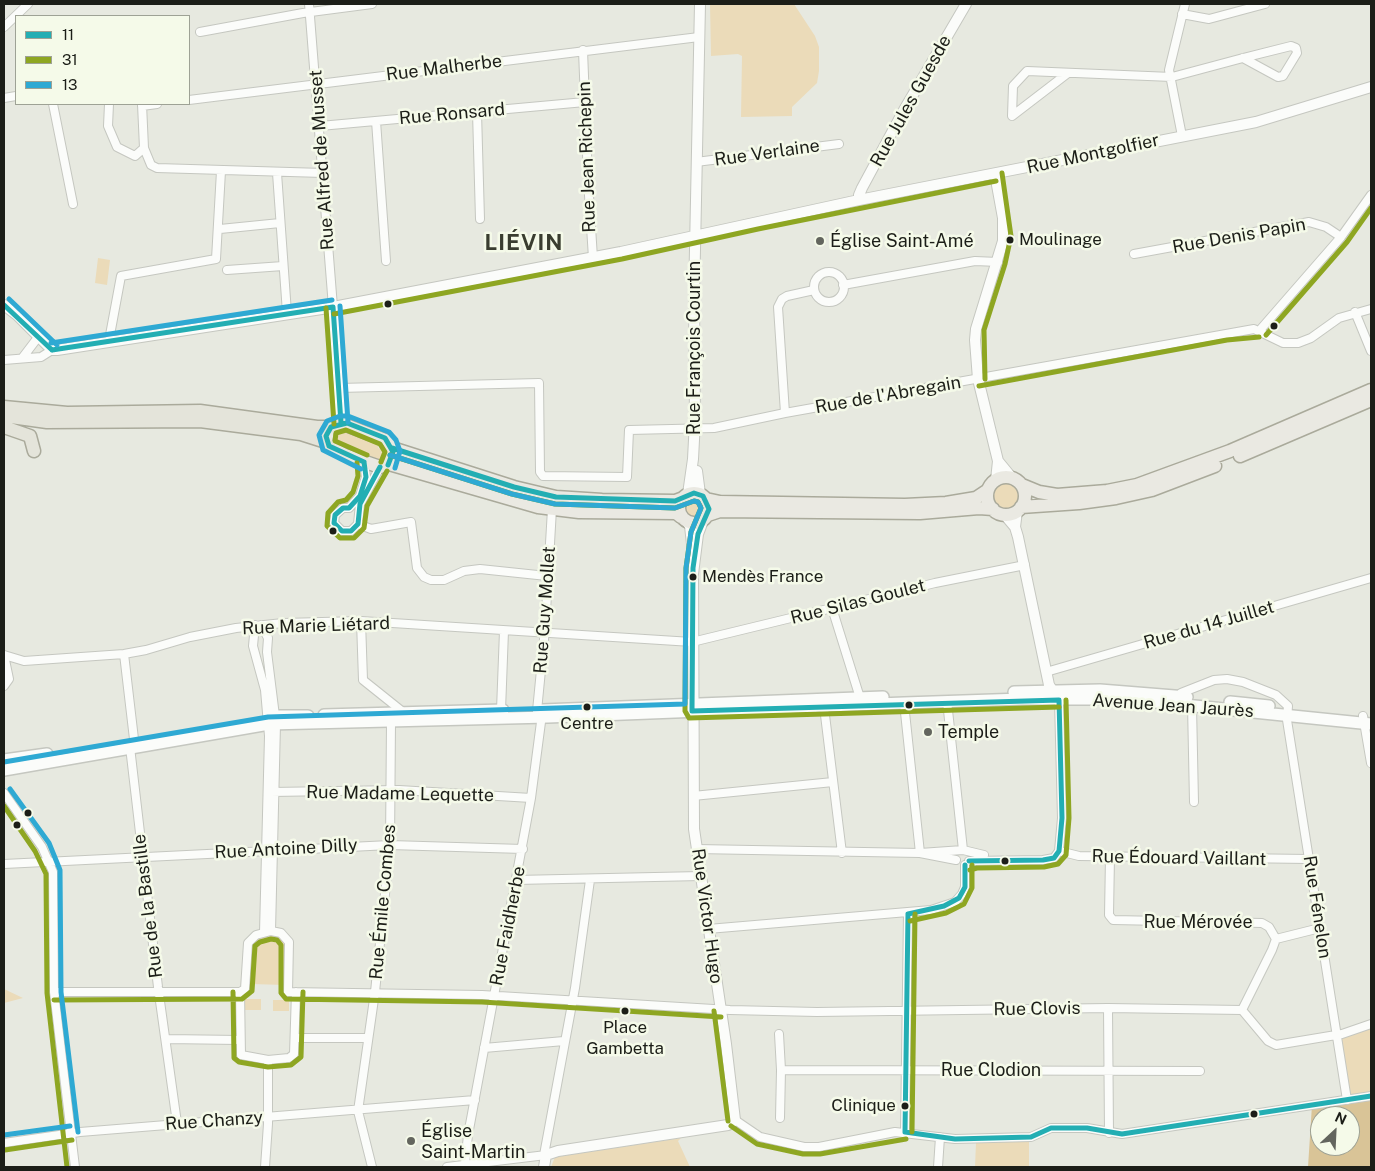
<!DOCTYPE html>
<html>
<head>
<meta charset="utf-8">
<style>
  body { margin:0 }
  #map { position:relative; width:1375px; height:1171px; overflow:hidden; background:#e7e9e0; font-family:"Public Sans",sans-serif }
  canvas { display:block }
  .frame { position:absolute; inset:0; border:5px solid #1c1e18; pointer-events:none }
  .legend { position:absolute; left:15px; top:15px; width:175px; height:90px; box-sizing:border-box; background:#f5fae9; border:1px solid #9ea295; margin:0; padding:6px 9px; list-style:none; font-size:15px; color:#1c1e18 }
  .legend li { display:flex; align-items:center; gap:10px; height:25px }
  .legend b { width:25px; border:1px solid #9ea295 }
  .north { position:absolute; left:1310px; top:1106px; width:50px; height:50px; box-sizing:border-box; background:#f5fae9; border:1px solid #9ea295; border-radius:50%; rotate:25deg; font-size:14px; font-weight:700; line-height:20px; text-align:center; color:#1c1e18 }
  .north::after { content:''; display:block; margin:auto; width:18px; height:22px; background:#63655e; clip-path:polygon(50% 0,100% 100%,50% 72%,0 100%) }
</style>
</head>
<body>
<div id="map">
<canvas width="1375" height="1171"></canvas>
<div class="frame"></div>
<ul class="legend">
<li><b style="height:6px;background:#23aeb3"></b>11</li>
<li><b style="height:6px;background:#8ea622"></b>31</li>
<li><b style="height:6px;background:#2ea9d3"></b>13</li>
</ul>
<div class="north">N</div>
</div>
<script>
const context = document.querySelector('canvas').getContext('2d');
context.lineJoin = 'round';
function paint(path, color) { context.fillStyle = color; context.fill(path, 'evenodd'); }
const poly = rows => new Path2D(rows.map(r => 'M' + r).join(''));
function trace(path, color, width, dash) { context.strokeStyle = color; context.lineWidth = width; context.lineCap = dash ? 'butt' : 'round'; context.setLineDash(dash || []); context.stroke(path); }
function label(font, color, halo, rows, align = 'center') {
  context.font = font + ' "Public Sans",sans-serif'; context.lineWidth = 5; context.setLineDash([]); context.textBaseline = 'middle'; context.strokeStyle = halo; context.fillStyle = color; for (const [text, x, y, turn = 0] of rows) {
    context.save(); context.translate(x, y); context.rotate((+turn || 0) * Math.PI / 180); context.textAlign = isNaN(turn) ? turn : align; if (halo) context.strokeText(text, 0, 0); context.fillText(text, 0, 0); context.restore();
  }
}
const green = poly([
  [710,4,794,4,815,36,819,47,819,71,817,83,792,107,792,116,741,117,742,56,738,54,711,56],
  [98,258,110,260,107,285,95,283],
  [340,428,379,441,378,448,388,451,385,458,380,461,340,447,333,438,335,431],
  '994 496a13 13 0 1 1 26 0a13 13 0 1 1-26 0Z',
  '683 508a11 11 0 1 1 22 0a11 11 0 1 1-22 0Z',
  [268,934,281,939,285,945,285,985,251,984,251,943,256,939],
  [4,989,23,998,4,1003],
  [245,999,261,999,261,1010,245,1010],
  [273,1000,289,1000,289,1011,273,1011],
  [1371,1024,1371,1096,1347,1100,1337,1035],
  [681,1138,678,1141,690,1167,551,1167,555,1157],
  [1029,1141,1029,1167,975,1167,976,1143]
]);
const forest = poly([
  [1371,1096,1371,1167,1308,1167,1312,1105],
  [1320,1116,1350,1116,1350,1146,1320,1146]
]);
const minor = poly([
  [309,4,333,307],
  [1182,14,1209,19,1265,4],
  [4,27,28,4],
  [200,32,303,13,372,4],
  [583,50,588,180,593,258],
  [1068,73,1012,116,1013,86,1027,71,1172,77,1243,58,1291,46,1296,48,1297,53,1283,76,1278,77,1243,58],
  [4,98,16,96],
  [189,100,699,37],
  [53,104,73,204],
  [109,104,108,126,117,147,135,156,144,148],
  [142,104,144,148,151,165,157,168,323,173],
  [142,106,157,104],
  [477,112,480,219],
  [376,121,386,261],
  [320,126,585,102],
  [1182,136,1169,70,1185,4],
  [696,162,839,144],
  [277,173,287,313],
  [220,229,280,223],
  [1134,254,1309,222,1326,227,1341,237],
  [227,270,283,266],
  '814 287a15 15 0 1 1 30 0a15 15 0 1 1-30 0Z',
  [843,285,975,261,998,262],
  [1355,312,1371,351],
  [1260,330,1341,237,1371,195],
  [111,342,110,335,121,276,216,259,221,171],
  [23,357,39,336],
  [4,360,41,357,52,350],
  [339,388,539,383,540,472,543,476,627,477,629,430,714,428,785,413,1254,329,1283,343,1298,343,1311,338,1339,318,1371,309],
  [785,413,778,307,782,299,787,296,814,290],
  [364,462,366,477,360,496,349,508,343,508,335,515,334,523,342,531,351,531,358,524,360,504,380,467],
  [358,524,371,529,411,522,417,568,424,577,431,580,444,580,464,571,480,569,547,576],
  [832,608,861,701],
  [361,621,363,680,403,712],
  [255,625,253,646,265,690,269,736,264,932],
  [261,625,268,638,267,652,276,724,271,931],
  [124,654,134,739],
  [4,655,24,661,124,654,146,650,190,637,236,628,283,623,361,621,692,642,935,583,1025,565],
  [1046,672,1371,578],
  [4,686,9,679,4,655],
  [1180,696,1181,693,1214,680,1227,679,1243,682,1276,695,1288,706,1287,720,1347,1100],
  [947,701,963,850],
  [1192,705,1194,802],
  [824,707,842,853],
  [501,710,504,631],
  [1363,716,1371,763],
  [130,747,158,987,177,1123],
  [271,792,399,790,531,798],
  [4,793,42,847,53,872,54,992,75,1167],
  [693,796,833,782],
  [696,849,920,853,904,703],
  [1059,851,1079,856,1309,859],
  [1110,857,1109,915,1113,920,1262,923,1269,927,1276,939],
  [956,860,920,853,963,850,984,855],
  [969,861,1043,860,1054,858,1059,851,1062,818,1059,700],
  [4,864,390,845,523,849],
  [516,880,701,876],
  [708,929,931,910,955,902,962,894,965,887,965,865],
  [54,992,240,992,245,989,248,943,256,935,271,931,281,933,289,942,288,992,482,995,730,1010,817,1012,1108,1008,1242,1010,1268,1041,1276,1045,1342,1034,1371,1024],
  [240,992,241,1055,268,1060,289,1058,294,1054,296,992],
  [1108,1008,1109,1133],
  [1242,1010,1272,950,1276,939,1320,928],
  [779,1034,781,1070,780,1118],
  [296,1038,368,1038],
  [166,1039,239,1040],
  [484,1048,564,1041],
  [781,1070,1200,1071],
  [735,1120,760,1137,804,1147,819,1147,895,1132,955,1139,1031,1137,1051,1128,1087,1128,1122,1134,1371,1096],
  [905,1132,908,914],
  [4,1143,80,1132,475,1100],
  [544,1155,575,988,590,880],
  [465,1164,468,1135,531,798,541,722,537,711,545,629,552,509],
  [265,1167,268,1124,268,1060],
  [372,1167,358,1111,375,992,390,845,391,722],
  [447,1167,546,1155],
  [938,1167,940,1137]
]);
const tertiary = poly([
  [995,174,1003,218,1003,241,976,329,975,340,978,379,998,461,996,480],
  [859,200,859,195,862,188,904,110,966,4],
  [4,305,17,315,52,350,57,350,328,308,621,252,859,200,1256,122,1371,87],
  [333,307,341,423],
  [998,461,1012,478],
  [697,471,700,494],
  [688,494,693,459,695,420,694,298,700,4],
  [1004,514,1015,527,1018,537,1049,685,1056,696],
  [687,522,690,526,692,544],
  [1015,527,1017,511],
  [544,1167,546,1155,558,1151,728,1125,735,1120,726,1044,694,829,693,574,698,534,703,521]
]);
const secondary = poly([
  [1014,692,1100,690,1187,697],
  [1230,702,1269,706],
  [542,710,883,697],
  [324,715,503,710],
  [272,716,308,716],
  [4,760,47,754],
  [4,770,269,724,548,717,904,703,1022,699,1126,699,1371,724]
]);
const primary = poly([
  [341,423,388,441,393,452,389,464,380,467,345,455,329,446,326,442,328,431,331,427,341,423],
  [392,448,514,487,556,497,602,500,675,501,683,498],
  [1240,456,1371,400],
  [389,464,538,507,579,512,676,513,681,517],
  '987 496a19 19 0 1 1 38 0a19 19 0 1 1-38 0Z',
  [1022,485,1039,492,1057,495,1107,491,1137,485,1230,451,1371,390],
  '679 508a15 15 0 1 1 30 0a15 15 0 1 1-30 0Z',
  [706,499,720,502,905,505,946,503,976,498,988,490],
  [1021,507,1079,503,1116,498,1152,490,1215,466],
  [708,515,720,511,920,513,979,508,993,509]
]);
const trunk = poly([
  [4,407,67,413,200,411,317,427,331,427],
  [4,416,47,422,200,421,301,434,323,441,329,446],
  [4,427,30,436,34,451]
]);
const bus1 = poly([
  [4,305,52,350],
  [333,307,341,423],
  [52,350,333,307],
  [392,448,514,487,556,497,675,501,694,493,703,496,709,509,698,534,693,568,692,711],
  [364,462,366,477,360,496,349,508,343,508,335,515,334,523,342,531,351,531,358,524,360,504,380,467],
  [364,462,329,446,326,436,331,427,347,423,385,438,393,452,388,465],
  [692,711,1059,700],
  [969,861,1043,860,1054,858,1059,851,1062,818,1059,700],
  [908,914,944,906,959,898,965,887,965,865],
  [905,1132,955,1139,1031,1137,1051,1128,1087,1128,1122,1134,1371,1096],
  [905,1132,908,914]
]);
const bus2 = poly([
  [326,308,334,424],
  [334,314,622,259,758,229,996,181],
  [1266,335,1347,242,1371,208],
  [985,379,984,330,1005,264,1011,236,1002,173],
  [979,386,1227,340,1259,337],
  [367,455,335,441,336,433,346,430,380,444,385,452,381,462],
  [390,455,512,494,555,504,675,508,694,501,698,502,701,508,691,532,686,568,685,711,689,718,1059,707],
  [357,463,358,476,353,492,346,500,338,502,328,513,327,526,340,538,354,538,364,528,367,506,387,471],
  [4,806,35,851,46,874,47,993,67,1167],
  [970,870,977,868,1044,867,1058,864,1066,855,1069,818,1066,700],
  [910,921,946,913,964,904,972,888,972,865],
  [233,992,234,1058,239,1062,268,1067,291,1065,301,1057,303,992],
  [54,1000,242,999,252,991,255,946,260,942,271,939,277,940,281,945,281,993,286,999,482,1002,721,1017],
  [714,1011,728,1121],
  [731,1126,757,1144,803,1154,820,1154,906,1139],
  [912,1132,915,914],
  [5,1150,72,1140]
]);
const bus3 = poly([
  [9,299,57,345],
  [340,306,348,422],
  [51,343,332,300],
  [361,469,323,450,319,435,327,421,340,416,348,416,389,432,396,440,400,451,395,468],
  [4,762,268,717,685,704,686,568,691,532,701,508,698,502,694,501,675,508,555,504,512,494,390,455],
  [10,789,49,843,60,870,61,992,78,1132],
  [4,1135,70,1126]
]);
const markers = [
  [1010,240,4.5,"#1c1e18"],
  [820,241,5,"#63655e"],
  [388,304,4.5,"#1c1e18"],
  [1274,326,4.5,"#1c1e18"],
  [333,531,4.5,"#1c1e18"],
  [693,577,4.5,"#1c1e18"],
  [909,705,4.5,"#1c1e18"],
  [587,707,4.5,"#1c1e18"],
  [928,732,5,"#63655e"],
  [28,813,4.5,"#1c1e18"],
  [17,825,4.5,"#1c1e18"],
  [1005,861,4.5,"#1c1e18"],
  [625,1011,4.5,"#1c1e18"],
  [905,1106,4.5,"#1c1e18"],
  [1254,1114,4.5,"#1c1e18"],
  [411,1141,5,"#63655e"]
];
const busNames = [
  ["Moulinage",1019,240],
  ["Mendès France",702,577],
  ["Centre",587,724,"center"],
  ["Place",625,1028,"center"],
  ["Gambetta",625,1049,"center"],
  ["Clinique",896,1106,"right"]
];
const streetNames = [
  ["Rue Malherbe",444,68,-7],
  ["Rue Jules Guesde",911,101,-61],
  ["Rue Ronsard",452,114,-5],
  ["Rue Verlaine",767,153,-8],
  ["Rue Montgolfier",1093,154,-12],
  ["Rue Jean Richepin",587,157,-92],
  ["Rue Alfred de Musset",322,160,-94],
  ["Rue Denis Papin",1239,236,-10],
  ["Rue François Courtin",694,348,-90],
  ["Rue de l'Abregain",888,395,-10],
  ["Rue Silas Goulet",858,602,-14],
  ["Rue Guy Mollet",545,610,-86],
  ["Rue du 14 Juillet",1209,625,-16],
  ["Rue Marie Liétard",316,626,-2],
  ["Avenue Jean Jaurès",1173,706,4],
  ["Rue Madame Lequette",400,794,1],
  ["Rue Antoine Dilly",286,849,-3],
  ["Rue Édouard Vaillant",1179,858,1],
  ["Rue Émile Combes",383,902,-85],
  ["Rue de la Bastille",148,906,-97],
  ["Rue Fénelon",1317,907,81],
  ["Rue Victor Hugo",707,916,82],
  ["Rue Mérovée",1198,922],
  ["Rue Faidherbe",508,926,-79],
  ["Rue Clovis",1037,1009,-1],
  ["Rue Clodion",991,1070],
  ["Rue Chanzy",214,1121,-4]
];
const poiNames = [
  ["Église Saint-Amé",830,241],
  ["Temple",938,732],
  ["Église",421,1131],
  ["Saint-Martin",421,1152]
];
const districtNames = [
  ["LIÉVIN",524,243]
];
paint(green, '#ebdbb9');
paint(forest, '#d9c497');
trace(minor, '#c5c7c0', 10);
trace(tertiary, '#c5c7c0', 12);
trace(secondary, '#c5c7c0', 14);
trace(primary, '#aaaa9b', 15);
trace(trunk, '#aaaa9b', 15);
trace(minor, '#fbfcfa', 8);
trace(tertiary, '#fbfcfa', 10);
trace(secondary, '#fbfcfa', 11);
trace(primary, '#eae9e2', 12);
trace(trunk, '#e4e4da', 12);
trace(bus1, '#23aeb3', 5);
trace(bus2, '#8ea622', 5);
trace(bus3, '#2ea9d3', 5);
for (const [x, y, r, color] of markers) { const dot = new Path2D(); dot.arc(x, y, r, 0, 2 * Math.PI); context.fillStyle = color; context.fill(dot); trace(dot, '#f5fae9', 2); }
label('17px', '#1c1e18', '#f5fae9', busNames, 'left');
label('18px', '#1c1e18', '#f5fae9', streetNames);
label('18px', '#1c1e18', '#f5fae9', poiNames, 'left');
context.letterSpacing = '1px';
label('bold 22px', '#3a3d30', '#f5fae9', districtNames);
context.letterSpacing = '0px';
</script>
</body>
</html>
